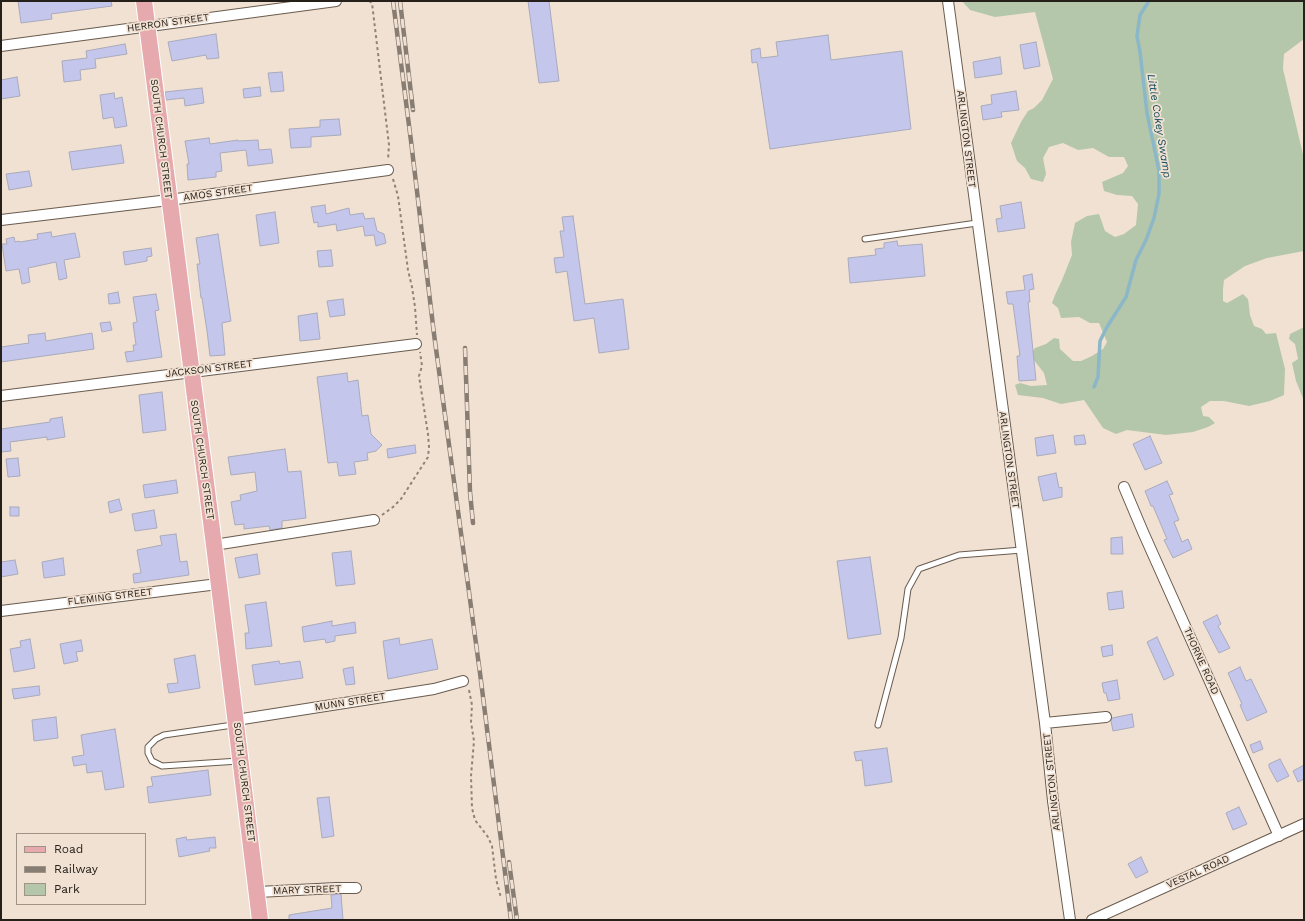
<!DOCTYPE html>
<html>
<head>
<meta charset="utf-8">
<style>
  body { margin:0 }
  #map { position:relative; width:1305px; height:921px; overflow:hidden; background:#f1e1d2; font-family:"Work Sans",sans-serif }
  canvas { display:block }
  .frame { position:absolute; inset:0; border:2px solid #26201b; pointer-events:none }
  .legend { position:absolute; left:16px; top:833px; width:130px; height:72px; box-sizing:border-box; background:#f1e1d2; border:1px solid #a09489; margin:0; padding:5px 7px; list-style:none; font-size:12px; color:#26201b }
  .legend li { display:flex; align-items:center; gap:8px; height:20px }
  .legend b { width:20px; border:1px solid #a09489 }
</style>
</head>
<body>
<div id="map">
<canvas width="1305" height="921"></canvas>
<div class="frame"></div>
<ul class="legend">
<li><b style="height:5px;background:#e6a9ad"></b>Road</li>
<li><b style="height:5px;background:#887d73"></b>Railway</li>
<li><b style="height:11px;background:#b4c7aa"></b>Park</li>
</ul>
</div>
<script>
const context = document.querySelector('canvas').getContext('2d');
context.lineJoin = 'round';
function paint(path, color) { context.fillStyle = color; context.fill(path, 'evenodd'); }
const poly = rows => new Path2D(rows.map(r => 'M' + r).join(''));
function trace(path, color, width, dash) { context.strokeStyle = color; context.lineWidth = width; context.lineCap = dash ? 'butt' : 'round'; context.setLineDash(dash || []); context.stroke(path); }
function label(font, color, halo, rows, align = 'center') {
  context.font = font + ' "Work Sans",sans-serif'; context.lineWidth = 3.5; context.setLineDash([]); context.textBaseline = 'middle'; context.strokeStyle = halo; context.fillStyle = color; for (const [text, x, y, turn = 0] of rows) {
    context.save(); context.translate(x, y); context.rotate((+turn || 0) * Math.PI / 180); context.textAlign = isNaN(turn) ? turn : align; if (halo) context.strokeText(text, 0, 0); context.fillText(text, 0, 0); context.restore();
  }
}
const green = poly([
  [962,1,1304,1,1304,39,1284,54,1283,69,1304,159,1304,251,1267,258,1245,266,1224,280,1223,289,1223,301,1227,303,1243,294,1248,299,1250,315,1254,326,1262,329,1266,334,1276,333,1285,369,1284,395,1270,401,1249,406,1224,401,1210,401,1201,407,1203,416,1209,417,1215,423,1208,427,1193,432,1166,435,1127,430,1116,434,1103,428,1084,400,1061,404,1043,398,1018,395,1015,385,1020,383,1031,386,1047,385,1044,373,1030,355,1035,348,1046,344,1054,338,1059,339,1060,349,1073,361,1081,361,1092,356,1103,349,1107,342,1099,323,1090,323,1079,317,1061,318,1058,308,1052,303,1055,295,1062,280,1072,255,1071,242,1075,223,1087,216,1099,214,1105,231,1115,237,1124,234,1136,225,1138,204,1132,196,1117,195,1104,191,1102,182,1123,173,1128,166,1124,157,1109,157,1093,148,1078,150,1063,143,1049,147,1043,158,1046,174,1043,182,1031,179,1025,168,1017,161,1011,143,1021,122,1028,111,1034,108,1042,100,1053,79,1035,12,995,17,970,10],
  [1304,327,1304,401,1296,381,1292,363,1298,359,1295,344,1289,339,1290,334]
]);
const stream = poly([
  [1094,387,1098,377,1100,341,1107,327,1126,297,1136,260,1146,240,1154,218,1159,194,1159,171,1147,113,1140,52,1137,36,1140,15,1149,1]
]);
const building = poly([
  [18,1,111,1,112,6,51,14,52,19,21,23,18,1],
  [528,1,549,1,559,81,539,83,528,1],
  [216,34,219,58,207,59,206,55,172,61,168,42,216,34],
  [828,35,831,60,902,51,911,129,770,149,757,62,752,63,751,50,760,48,761,58,778,56,776,42,828,35],
  [1036,42,1040,66,1024,69,1020,45,1036,42],
  [125,44,127,54,95,59,96,68,80,70,81,80,64,82,62,61,87,58,86,51,125,44],
  [1000,57,1002,74,975,78,973,62,1000,57],
  [282,72,284,91,271,92,268,73,282,72],
  [17,77,20,96,1,99,1,80,17,77],
  [260,87,261,96,244,98,243,89,260,87],
  [202,88,204,103,185,106,184,98,166,100,165,92,202,88],
  [1016,91,1019,110,1001,112,1002,117,983,120,981,106,992,104,991,95,1016,91],
  [114,93,115,99,122,97,127,126,115,128,113,117,103,119,100,95,114,93],
  [339,119,341,135,311,137,311,147,291,148,289,129,320,127,320,120,339,119],
  [209,138,210,144,238,140,238,141,258,140,259,150,271,149,273,163,248,166,246,150,220,153,222,171,216,172,216,177,188,180,187,164,189,164,185,141,209,138],
  [121,145,124,163,72,170,69,152,121,145],
  [29,171,32,186,9,190,6,174,29,171],
  [1021,202,1025,228,998,232,996,219,1002,218,1000,206,1021,202],
  [325,205,326,214,349,208,350,215,363,213,365,219,374,218,377,231,384,234,386,243,376,246,374,235,365,236,363,226,337,231,336,224,318,227,318,222,314,223,311,207,325,205],
  [275,212,279,243,260,246,256,215,275,212],
  [573,216,585,304,623,299,629,349,599,353,594,318,574,321,567,271,556,273,554,258,564,257,560,231,564,231,562,217,573,216],
  [51,232,52,237,75,233,80,257,64,260,67,278,59,280,56,262,28,268,30,282,22,284,19,269,6,271,2,244,7,244,6,239,14,237,15,242,19,241,20,242,38,239,37,234,51,232],
  [218,234,231,321,222,323,225,355,210,356,207,331,202,298,201,298,197,264,200,264,196,238,218,234],
  [897,241,898,246,922,244,925,276,850,283,848,258,876,255,875,249,884,248,884,243,897,241],
  [151,248,152,256,147,257,147,261,125,265,123,252,151,248],
  [331,250,333,266,319,267,317,251,331,250],
  [1032,274,1034,289,1029,290,1030,302,1028,302,1036,380,1019,381,1017,356,1020,356,1013,304,1008,304,1006,292,1025,290,1023,276,1032,274],
  [118,292,120,303,109,304,108,294,118,292],
  [156,294,159,310,155,311,162,357,127,362,125,352,134,351,133,345,136,345,133,323,137,322,133,297,156,294],
  [343,299,345,315,330,317,327,301,343,299],
  [317,313,320,339,300,341,298,316,317,313],
  [110,322,112,330,102,332,100,323,110,322],
  [45,333,46,341,92,333,94,349,1,362,1,347,29,343,28,335,45,333],
  [347,373,348,382,358,380,362,416,368,415,371,434,382,445,376,451,367,453,368,460,354,462,356,474,339,476,337,462,328,463,317,377,347,373],
  [162,392,166,430,143,433,139,395,162,392],
  [62,417,65,437,47,440,47,437,10,442,11,451,1,452,1,429,50,422,50,419,62,417],
  [1053,435,1056,453,1037,456,1035,438,1053,435],
  [1084,435,1086,444,1075,445,1074,436,1084,435],
  [1150,436,1162,463,1145,470,1133,444,1150,436],
  [415,445,416,453,388,458,387,449,415,445],
  [285,449,288,472,301,471,306,518,282,521,282,528,270,530,269,526,244,529,244,524,235,525,231,502,241,500,240,495,257,491,255,472,231,475,228,457,285,449],
  [18,458,20,476,8,477,6,459,18,458],
  [1056,473,1059,488,1062,487,1062,497,1043,501,1038,477,1056,473],
  [176,480,178,493,145,498,143,485,176,480],
  [1167,481,1173,494,1169,495,1179,520,1174,522,1182,542,1188,539,1192,549,1173,558,1164,540,1167,539,1153,506,1151,506,1145,491,1167,481],
  [119,499,122,510,110,513,108,502,119,499],
  [10,507,19,507,19,516,10,516,10,507],
  [154,510,157,528,135,531,132,514,154,510],
  [176,534,180,562,187,561,189,575,134,583,133,574,141,573,137,550,162,545,160,536,176,534],
  [1122,537,1123,554,1111,554,1111,538,1122,537],
  [351,551,355,584,336,586,332,553,351,551],
  [257,554,260,574,239,578,235,558,257,554],
  [870,557,881,634,848,639,837,561,870,557],
  [63,558,65,575,44,578,42,562,63,558],
  [15,560,18,574,1,577,1,562,15,560],
  [1122,591,1124,608,1109,610,1107,593,1122,591],
  [266,602,272,646,246,649,245,633,249,633,245,605,266,602],
  [1217,615,1221,624,1218,626,1230,648,1219,653,1203,622,1217,615],
  [332,621,332,626,355,622,356,633,335,636,335,641,326,643,325,639,304,642,302,627,332,621],
  [1157,637,1174,675,1164,680,1147,642,1157,637],
  [399,638,400,645,432,639,438,669,388,679,383,641,399,638],
  [30,639,35,668,14,672,10,649,21,647,20,641,30,639],
  [81,640,83,651,76,652,78,661,64,664,60,644,81,640],
  [1112,645,1113,655,1103,657,1101,647,1112,645],
  [195,655,200,688,169,693,167,684,178,683,174,659,195,655],
  [279,661,280,664,300,661,303,678,255,685,252,665,279,661],
  [353,667,355,684,346,685,343,669,353,667],
  [1240,667,1246,681,1251,679,1267,712,1247,721,1240,705,1242,704,1228,673,1240,667],
  [1117,680,1120,699,1108,701,1106,693,1104,693,1102,683,1117,680],
  [39,686,40,695,14,699,12,689,39,686],
  [1132,714,1134,727,1113,731,1111,721,1112,718,1132,714],
  [56,717,58,738,34,741,32,720,56,717],
  [115,729,124,787,105,790,102,771,87,773,86,764,74,766,72,757,84,755,81,735,115,729],
  [1260,741,1263,749,1253,753,1250,745,1260,741],
  [887,748,892,782,865,786,862,760,856,761,854,752,887,748],
  [1280,759,1289,776,1277,782,1269,767,1269,764,1280,759],
  [1304,765,1304,779,1298,782,1293,771,1304,765],
  [208,770,211,795,149,803,147,787,153,786,151,777,208,770],
  [329,797,334,836,322,838,317,798,329,797],
  [1239,807,1247,824,1233,830,1226,813,1239,807],
  [186,837,187,840,215,837,216,848,209,848,210,851,179,857,176,839,186,837],
  [1141,857,1148,872,1136,878,1128,864,1141,857],
  [341,894,343,920,289,920,289,915,332,908,331,895,341,894]
]);
const path = poly([
  [369,1,372,3,389,145,388,160],
  [393,179,398,196,408,270,412,287,415,307,417,335],
  [382,515,393,507,401,499,428,457,429,447,428,434,419,376,422,366,420,352],
  [469,690,472,705,471,722,474,741,471,776,472,808,475,820,488,837,492,846,496,879,501,898]
]);
const lane = poly([
  [865,239,977,223],
  [233,725,164,735,156,739,148,747,148,753,152,761,162,766,239,761],
  [878,725,901,638,908,589,919,569,959,555,1022,550]
]);
const street = poly([
  [948,1,1045,723,1053,801,1070,920],
  [1,46,336,1],
  [1,220,169,200,388,170],
  [1,396,416,344],
  [1124,487,1143,532,1279,836],
  [214,545,374,520],
  [1,611,218,584],
  [236,720,434,689,463,681],
  [1045,723,1106,717],
  [258,892,336,888,356,888],
  [1092,920,1304,824]
]);
const primary = poly([
  [144,1,214,545,260,920]
]);
const rail = poly([
  [393,1,411,141,434,334,480,673,511,920],
  [400,1,413,110],
  [465,348,470,492,473,523],
  [509,862,517,920]
]);
const streetNames = [
  ["HERRON STREET",168,23,-8],
  ["SOUTH CHURCH STREET",161,139,83],
  ["ARLINGTON STREET",966,139,83],
  ["AMOS STREET",218,193,-8],
  ["JACKSON STREET",209,369,-7],
  ["SOUTH CHURCH STREET",202,460,82],
  ["ARLINGTON STREET",1009,460,82],
  ["FLEMING STREET",110,597,-7],
  ["THORNE ROAD",1201,661,66],
  ["MUNN STREET",350,702,-9],
  ["SOUTH CHURCH STREET",244,782,83],
  ["ARLINGTON STREET",1052,782,-96],
  ["VESTAL ROAD",1198,872,-24],
  ["MARY STREET",307,890,-2]
];
const waterNames = [
  ["Little Cokey Swamp",1159,126,81]
];
paint(green, '#b4c7aa');
trace(stream, '#8bb7c8', 3.5);
paint(building, '#c4c6ec');
trace(building, '#a9aabc', 1);
trace(lane, '#695b4e', 7);
trace(street, '#695b4e', 12);
trace(primary, '#fff', 18);
trace(path, '#8f8379', 2, [3, 3]);
trace(lane, '#fff', 5);
trace(street, '#fff', 10);
trace(primary, '#e6a9ad', 16);
trace(rail, '#887d73', 4.5);
trace(rail, '#f1e1d2', 3, [9]);
label('10px', '#26201b', '#f1e1d2', streetNames);
label('italic 11px', '#0c4a5c', '#f1e1d2', waterNames);
</script>
</body>
</html>
